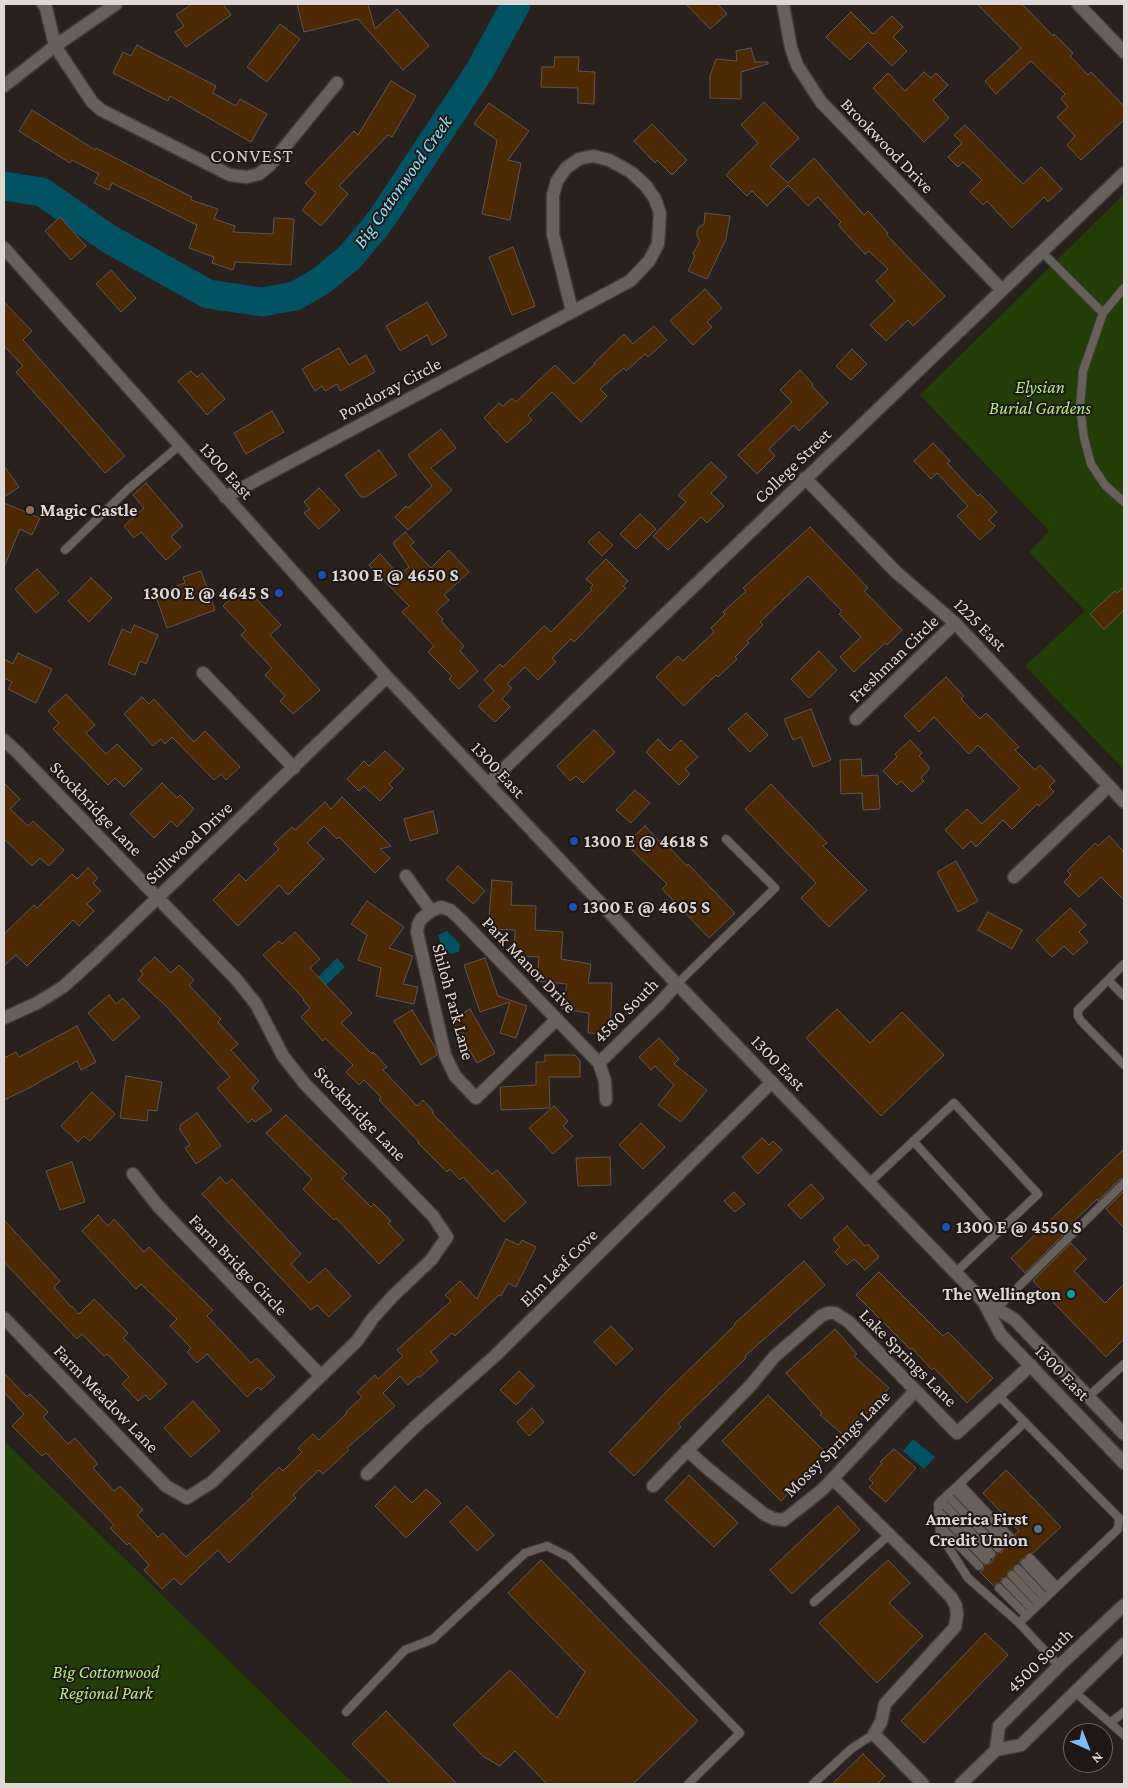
<!DOCTYPE html>
<html>
<head>
<meta charset="utf-8">
<style>
  body { margin:0 }
  #map { position:relative; width:1128px; height:1788px; overflow:hidden; background:#28211d; font-family:"Crimson Pro",serif }
  canvas { display:block }
  .frame { position:absolute; inset:0; border:5px solid #ded9d6; pointer-events:none }
  .north { position:absolute; left:1063px; top:1723px; width:50px; height:50px; box-sizing:border-box; background:#1e1714; border:1px solid #6b6562; border-radius:50%; rotate:136deg; font-size:14px; font-weight:700; line-height:20px; text-align:center; color:#ded9d6 }
  .north::after { content:''; display:block; margin:auto; width:18px; height:22px; background:#7dbef9; clip-path:polygon(50% 0,100% 100%,50% 72%,0 100%) }
</style>
</head>
<body>
<div id="map">
<canvas width="1128" height="1788"></canvas>
<div class="frame"></div>
<div class="north">N</div>
</div>
<script>
const context = document.querySelector('canvas').getContext('2d');
context.lineJoin = 'round';
function paint(path, color) { context.fillStyle = color; context.fill(path, 'evenodd'); }
const poly = rows => new Path2D(rows.map(r => 'M' + r).join(''));
function trace(path, color, width, dash) { context.strokeStyle = color; context.lineWidth = width; context.lineCap = dash ? 'butt' : 'round'; context.setLineDash(dash || []); context.stroke(path); }
function label(font, color, halo, rows, align = 'center') {
  context.font = font + ' "Crimson Pro",serif'; context.lineWidth = 4; context.setLineDash([]); context.textBaseline = 'middle'; context.strokeStyle = halo; context.fillStyle = color; for (const [text, x, y, turn = 0] of rows) {
    context.save(); context.translate(x, y); context.rotate((+turn || 0) * Math.PI / 180); context.textAlign = isNaN(turn) ? turn : align; if (halo) context.strokeText(text, 0, 0); context.fillText(text, 0, 0); context.restore();
  }
}
const green = poly([
  [1124,194,1124,770,1025,666,1085,611,1029,552,1049,531,920,395],
  [4,1441,201,1633,354,1784,4,1784]
]);
const water = poly([
  [447,931,460,944,459,952,443,955,438,935],
  [337,958,345,967,326,985,317,978],
  [913,1439,935,1457,924,1469,903,1451]
]);
const river = poly([
  [4,186,42,192,109,239,208,294,262,302,295,296,321,281,350,257,380,221,479,72,516,4]
]);
const building = poly([
  [192,4,223,4,231,15,186,47,175,32,184,26,176,15,192,4],
  [297,4,368,4,375,29,397,9,429,46,403,70,358,19,304,32,297,4],
  [686,4,718,4,727,14,710,29,686,4],
  [977,4,1022,4,1053,36,1054,34,1073,53,1070,56,1088,75,1091,72,1124,106,1124,120,1081,160,1067,145,1075,136,1057,117,1068,107,1061,99,1065,94,1031,61,996,94,985,81,1021,48,977,4],
  [851,12,873,34,892,16,903,27,893,37,907,51,892,66,868,42,850,60,826,37,851,12],
  [280,24,300,39,267,82,247,67,280,24],
  [137,45,216,86,213,93,236,106,240,99,267,114,251,142,170,96,168,101,113,73,123,52,131,56,137,45],
  [751,48,755,62,768,62,768,64,741,72,741,99,710,98,710,76,716,59,737,61,736,51,751,48],
  [555,57,579,57,578,71,595,72,594,104,578,103,578,88,541,87,542,67,554,67,555,57],
  [924,72,931,78,936,73,948,85,933,100,949,118,924,142,873,88,888,73,905,91,924,72],
  [391,81,416,96,392,137,388,135,339,186,348,194,321,226,302,210,316,193,305,183,354,131,358,135,391,81],
  [764,102,799,138,770,166,788,183,814,158,864,215,868,211,888,233,886,234,945,296,913,326,908,320,886,341,870,325,895,301,876,281,888,269,869,251,865,254,838,225,841,222,818,197,808,206,788,185,767,206,752,191,747,196,726,175,758,143,741,125,764,102],
  [489,103,529,131,508,160,521,163,510,220,482,214,497,140,474,124,489,103],
  [32,110,95,150,96,148,192,197,191,200,218,209,214,219,235,226,233,232,273,234,274,218,294,219,291,265,235,262,233,270,212,263,214,257,189,248,197,225,112,183,109,190,94,183,99,174,72,160,70,163,19,131,32,110],
  [652,124,687,160,672,175,657,160,655,163,634,141,652,124],
  [965,125,1023,184,1041,167,1062,189,1048,202,1044,197,1012,228,987,201,983,205,970,192,982,180,963,162,958,167,948,157,962,143,954,135,965,125],
  [705,213,730,216,726,239,707,279,688,271,695,256,693,254,700,241,697,236,697,231,699,227,704,224,705,213],
  [60,217,86,246,71,260,45,231,60,217],
  [513,247,535,306,512,315,489,257,513,247],
  [111,270,136,298,121,312,96,284,111,270],
  [705,289,722,308,707,322,712,327,693,345,670,321,705,289],
  [4,302,32,331,23,340,125,456,105,473,16,372,23,366,4,346,4,302],
  [427,302,447,336,432,345,427,335,400,351,386,326,427,302],
  [654,326,667,340,648,357,645,354,626,371,624,368,600,389,607,396,581,422,552,392,528,415,532,420,507,443,484,418,499,403,503,406,512,398,516,402,555,365,574,384,595,364,594,363,624,334,633,344,654,326],
  [339,348,349,365,366,355,375,372,340,391,337,384,325,391,322,386,315,391,302,369,339,348],
  [852,349,867,364,851,380,836,366,852,349],
  [800,370,813,384,812,386,828,403,799,431,794,425,769,449,775,456,757,474,738,455,792,402,780,390,800,370],
  [191,371,197,377,202,373,225,399,207,415,178,381,191,371],
  [272,411,284,432,246,454,234,433,272,411],
  [441,429,456,448,431,468,452,490,408,530,395,517,406,506,408,508,432,486,408,455,441,429],
  [933,443,950,461,947,463,978,496,980,494,997,512,989,520,995,526,980,540,957,516,968,506,937,473,931,479,914,461,933,443],
  [379,450,397,475,366,497,361,497,345,475,379,450],
  [711,462,727,477,711,493,724,506,707,523,701,517,668,550,653,536,686,502,678,495,711,462],
  [4,466,19,487,4,497,4,466],
  [146,483,183,526,171,537,181,547,166,560,141,532,134,538,124,526,144,508,133,495,146,483],
  [319,488,340,510,319,529,304,513,310,509,304,502,319,488],
  [4,503,40,518,32,535,20,529,4,567,4,503],
  [640,514,656,529,636,549,620,534,640,514],
  [810,527,868,588,864,591,902,630,887,645,885,643,854,672,840,657,861,637,839,614,842,611,808,576,760,622,763,625,747,641,749,643,735,657,737,659,718,677,716,675,684,706,656,677,678,656,683,661,714,632,711,628,725,614,723,612,746,591,743,588,810,527],
  [405,532,414,542,410,546,431,568,449,550,469,572,444,595,449,600,436,612,443,619,441,621,464,646,460,651,478,671,459,689,449,679,452,676,428,652,434,646,402,612,409,606,369,565,380,554,399,575,409,567,393,543,405,532],
  [599,532,613,545,602,556,588,542,599,532],
  [606,559,628,581,623,586,626,588,574,642,571,639,552,658,556,662,538,680,525,667,507,684,512,688,502,699,510,707,495,722,478,706,494,691,484,680,500,664,503,667,544,626,551,632,592,590,590,588,593,585,586,579,606,559],
  [37,569,59,593,36,613,15,589,37,569],
  [201,571,215,610,167,628,155,594,185,583,183,577,201,571],
  [91,578,112,598,89,622,68,601,91,578],
  [244,586,281,625,270,635,320,690,293,714,280,701,285,696,265,675,272,668,241,635,246,630,223,606,244,586],
  [1124,587,1124,610,1104,629,1090,614,1115,591,1117,593,1124,587],
  [134,625,158,635,146,664,140,661,135,675,108,664,122,629,131,633,134,625],
  [819,651,837,670,809,698,791,679,819,651],
  [18,653,52,669,36,703,8,689,12,682,4,678,4,659,13,664,18,653],
  [946,677,964,696,961,699,980,719,986,713,1019,747,1015,750,1035,770,1040,765,1055,781,1049,787,1054,792,1039,806,1037,804,1012,829,1003,820,976,847,971,841,963,849,945,830,967,809,982,824,1020,788,978,745,969,754,934,717,919,732,904,716,946,677],
  [66,694,95,725,86,733,106,754,117,744,142,769,124,787,115,778,108,785,53,729,59,723,48,711,66,694],
  [142,697,149,704,154,699,194,742,205,731,240,767,226,780,221,774,214,780,172,737,165,744,161,739,153,746,124,714,142,697],
  [811,709,831,760,813,767,801,737,793,740,784,719,811,709],
  [746,713,768,735,750,752,728,729,746,713],
  [594,730,615,752,583,783,576,776,570,781,557,766,594,730],
  [658,739,670,751,681,740,698,757,685,769,690,774,679,785,646,752,658,739],
  [910,740,922,753,919,756,930,768,921,778,924,781,912,792,901,781,897,785,883,771,897,757,895,754,910,740],
  [385,751,404,769,389,784,393,788,380,801,364,786,359,791,347,779,364,761,369,766,385,751],
  [861,759,862,776,878,775,880,809,863,810,862,793,841,794,840,760,861,759],
  [4,783,20,799,10,809,28,826,33,821,64,850,49,866,40,858,32,866,4,839,4,783],
  [162,783,177,798,180,795,194,809,177,827,171,821,154,838,130,814,162,783],
  [771,784,827,843,823,846,867,890,829,927,801,898,816,883,745,809,771,784],
  [635,790,650,803,631,823,616,810,635,790],
  [342,797,391,846,380,849,390,858,375,873,339,837,337,839,324,826,307,843,324,859,288,895,279,885,238,926,213,900,239,874,246,881,279,849,274,844,292,827,295,830,325,802,331,809,342,797],
  [433,811,438,833,410,841,404,819,433,811],
  [645,826,659,841,661,839,687,866,688,864,735,913,709,938,662,889,667,884,626,844,645,826],
  [1109,836,1124,852,1124,900,1101,877,1079,897,1064,882,1071,875,1067,871,1095,843,1098,846,1109,836],
  [956,861,978,901,958,912,937,872,956,861],
  [458,866,485,891,473,904,446,879,458,866],
  [88,868,98,878,93,883,101,891,87,904,94,911,79,926,73,920,27,966,16,955,4,966,4,934,34,905,37,908,72,874,77,879,88,868],
  [492,880,512,882,511,905,536,906,535,930,563,932,561,959,591,964,588,983,612,983,610,1034,588,1033,589,1013,562,1009,567,984,537,981,539,957,514,956,515,930,488,929,492,880],
  [367,901,404,927,389,948,413,956,403,984,418,987,414,1004,376,996,381,968,358,960,367,935,351,924,367,901],
  [1070,908,1086,925,1079,932,1088,942,1073,955,1064,946,1052,957,1036,940,1070,908],
  [988,912,1022,930,1012,949,978,930,988,912],
  [295,932,320,959,310,968,352,1013,341,1023,372,1054,373,1052,387,1067,383,1070,417,1106,423,1100,434,1112,432,1113,492,1174,497,1170,526,1202,504,1222,463,1177,460,1180,450,1169,447,1172,418,1143,419,1142,379,1100,381,1097,364,1080,359,1085,346,1072,353,1065,325,1038,323,1041,301,1017,310,1008,303,1000,304,999,263,955,279,941,282,944,295,932],
  [155,957,171,973,179,965,194,980,189,985,221,1019,218,1022,238,1044,231,1050,259,1081,252,1088,272,1110,255,1122,252,1119,248,1123,217,1088,230,1077,167,1007,138,980,143,974,140,971,155,957],
  [485,958,498,996,527,1006,516,1038,500,1033,510,1002,480,1012,464,965,485,958],
  [109,995,116,1004,123,998,140,1017,113,1041,88,1013,109,995],
  [470,1009,495,1053,477,1063,452,1020,470,1009],
  [837,1009,870,1043,902,1012,944,1055,881,1116,806,1038,837,1009],
  [412,1010,435,1047,437,1055,421,1065,394,1021,412,1010],
  [77,1026,96,1062,81,1070,77,1061,27,1089,4,1100,4,1058,16,1052,19,1057,77,1026],
  [659,1038,679,1059,674,1064,707,1090,681,1122,658,1105,674,1085,655,1066,651,1070,639,1057,659,1038],
  [545,1055,575,1055,580,1061,580,1077,549,1077,550,1108,501,1110,500,1087,536,1085,536,1062,545,1062,545,1055],
  [126,1076,162,1082,157,1111,148,1110,147,1121,120,1118,126,1076],
  [92,1092,115,1114,90,1141,84,1136,78,1142,61,1126,92,1092],
  [554,1106,568,1121,563,1126,573,1136,553,1154,529,1128,554,1106],
  [197,1113,221,1146,196,1164,185,1148,190,1145,180,1130,180,1125,197,1113],
  [286,1115,347,1174,342,1178,371,1207,374,1204,391,1221,388,1223,404,1240,379,1264,336,1218,334,1220,303,1189,312,1179,266,1133,286,1115],
  [641,1123,665,1147,643,1169,619,1145,641,1123],
  [762,1138,769,1145,773,1141,782,1150,758,1174,742,1157,762,1138],
  [1124,1149,1124,1178,1120,1179,1098,1201,1097,1199,1070,1225,1061,1233,1063,1235,1025,1273,1011,1258,1124,1149],
  [610,1157,611,1185,578,1186,576,1158,610,1157],
  [72,1162,85,1202,60,1210,46,1171,72,1162],
  [220,1177,226,1184,232,1179,301,1254,291,1264,309,1283,325,1268,351,1296,329,1317,317,1305,311,1310,202,1194,220,1177],
  [811,1184,824,1198,801,1219,788,1205,811,1184],
  [1124,1191,1124,1228,1106,1209,1124,1191],
  [734,1192,745,1204,735,1212,724,1201,734,1192],
  [98,1215,108,1226,114,1219,144,1252,149,1247,213,1310,207,1316,251,1363,257,1358,275,1377,261,1390,258,1387,247,1397,207,1354,197,1363,187,1352,191,1348,170,1326,177,1319,141,1284,136,1289,82,1231,98,1215],
  [4,1220,60,1281,54,1287,71,1307,72,1306,79,1314,94,1299,128,1333,123,1338,167,1384,150,1400,145,1395,138,1401,122,1384,129,1377,107,1354,104,1356,82,1334,77,1339,4,1262,4,1220],
  [847,1226,865,1246,868,1244,879,1257,865,1270,854,1259,847,1265,835,1252,840,1247,833,1239,847,1226],
  [506,1239,519,1245,522,1240,536,1247,516,1287,508,1283,501,1296,499,1295,455,1336,452,1333,431,1352,438,1361,419,1378,418,1376,408,1385,400,1376,383,1393,395,1406,347,1448,349,1450,323,1474,319,1470,293,1495,296,1498,229,1563,218,1550,181,1585,174,1578,162,1589,144,1570,149,1565,129,1543,127,1545,110,1528,114,1525,46,1453,42,1456,12,1426,24,1414,4,1392,4,1373,27,1397,30,1394,48,1412,43,1417,68,1444,75,1438,98,1464,93,1468,114,1491,120,1486,143,1510,137,1515,158,1537,163,1533,186,1557,253,1496,251,1494,279,1467,283,1471,302,1452,298,1448,313,1434,319,1440,347,1413,346,1412,362,1397,357,1392,375,1375,378,1379,403,1356,397,1350,451,1301,445,1295,460,1281,477,1299,506,1239],
  [1071,1243,1086,1259,1074,1271,1105,1303,1124,1284,1124,1339,1106,1357,1033,1281,1071,1243],
  [804,1261,825,1285,745,1356,746,1358,678,1424,681,1427,634,1476,609,1452,669,1389,735,1325,734,1324,804,1261],
  [879,1272,943,1336,948,1332,993,1378,967,1403,934,1368,932,1370,912,1348,910,1349,856,1295,879,1272],
  [611,1326,633,1349,616,1365,594,1342,611,1326],
  [835,1329,857,1354,854,1356,889,1388,846,1437,820,1415,822,1413,786,1373,835,1329],
  [519,1371,534,1386,516,1405,500,1390,519,1371],
  [768,1395,827,1454,781,1501,722,1441,768,1395],
  [193,1401,220,1431,191,1457,164,1428,193,1401],
  [532,1408,544,1422,529,1436,517,1422,532,1408],
  [894,1449,916,1468,886,1502,869,1487,873,1483,869,1479,882,1463,880,1462,894,1449],
  [1006,1470,1061,1527,1033,1553,1027,1554,1025,1557,1021,1559,1019,1564,1015,1565,1012,1570,1008,1571,1007,1577,1002,1578,1000,1583,997,1583,994,1586,980,1572,983,1570,984,1565,990,1564,997,1553,1002,1552,1004,1547,1009,1546,1010,1543,1014,1541,1015,1534,1019,1531,983,1493,1006,1470],
  [689,1475,738,1523,714,1547,665,1500,689,1475],
  [395,1486,412,1503,426,1489,441,1503,406,1538,375,1506,395,1486],
  [467,1506,494,1535,477,1551,450,1522,467,1506],
  [838,1506,860,1530,792,1594,770,1570,838,1506],
  [541,1560,698,1721,633,1784,547,1784,515,1751,500,1766,484,1757,453,1725,510,1670,557,1718,585,1672,508,1593,541,1560],
  [888,1560,910,1583,889,1603,923,1636,877,1683,819,1623,888,1560],
  [985,1633,1008,1655,924,1743,901,1721,985,1633],
  [386,1711,457,1784,391,1784,352,1744,386,1711],
  [863,1754,885,1776,877,1784,832,1784,863,1754]
]);
const service = poly([
  [1042,252,1103,313,1124,288],
  [1103,313,1083,371,1080,407,1084,438,1091,464,1105,485,1124,502],
  [65,550,127,490,180,445],
  [1124,964,1078,1010,1078,1016,1081,1021,1124,1065],
  [1108,980,1124,996],
  [677,984,775,888,726,839],
  [913,1141,997,1233],
  [869,1183,954,1103,1038,1194,955,1273],
  [997,1308,1124,1183],
  [999,1396,1119,1518,1118,1529,1019,1623,1059,1666],
  [1089,1396,1124,1364],
  [960,1484,1010,1537],
  [954,1489,1005,1542],
  [947,1495,998,1548],
  [941,1501,991,1554],
  [938,1511,986,1560],
  [939,1525,979,1566],
  [1030,1558,1057,1587],
  [1025,1563,1052,1592],
  [1018,1569,1045,1598],
  [1012,1575,1039,1604],
  [1006,1582,1033,1610],
  [999,1588,1027,1616],
  [814,1602,889,1535],
  [1019,1623,968,1578,940,1534,938,1504,1025,1422],
  [1076,1693,1124,1735],
  [346,1712,405,1650,433,1639,525,1553,547,1546,569,1557,740,1733,688,1784],
  [1110,1723,1124,1712],
  [813,1784,851,1749,874,1734]
]);
const minor = poly([
  [43,4,46,8,55,46,92,102,101,110,111,115,230,175,247,177,259,174,270,165,337,83],
  [783,4,791,48,797,65,821,102,1002,290],
  [1078,4,1124,52],
  [4,86,55,46,116,4],
  [805,478,896,572,955,623,1124,802],
  [225,497,630,281,649,261,658,244,660,213,655,199,646,186,631,172,609,160,593,156,579,159,566,168,557,181,553,195,553,234,572,311],
  [203,673,294,768],
  [856,719,955,623],
  [4,740,17,752,236,979,256,1004,283,1056,305,1084,433,1216,447,1237,431,1260,393,1296,373,1318,357,1341,321,1376,212,1482,187,1498,166,1486,4,1318],
  [488,784,1124,173],
  [406,876,431,911,441,907,450,910,459,918,599,1063,605,1081,606,1100],
  [1014,877,1109,786],
  [431,911,421,919,418,925,417,932,445,1055,455,1076,476,1098,557,1019],
  [4,1018,37,1003,63,987,96,957,387,677],
  [599,1063,659,1004,677,984],
  [133,1174,158,1206,321,1376],
  [687,1450,707,1468,764,1514,774,1519,784,1520,822,1490,915,1391],
  [367,1474,417,1425,495,1356,772,1082],
  [833,1479,923,1568,951,1597,956,1606,957,1615,955,1627,885,1704,881,1722,874,1734,923,1784],
  [653,1486,751,1385,774,1357,821,1316,828,1313,835,1313,849,1322,957,1433,1031,1365]
]);
const secondary = poly([
  [4,248,387,677,677,984,983,1301,1001,1335,1124,1463],
  [983,1301,1014,1319,1124,1434],
  [996,1750,999,1726,1059,1666,1124,1605],
  [961,1784,996,1750,1021,1745,1124,1644]
]);
const markers = [
  [30,510,5,"#8d6e63"],
  [322,575,5,"#1a4fb4"],
  [279,593,5,"#1a4fb4"],
  [574,841,5,"#1a4fb4"],
  [573,907,5,"#1a4fb4"],
  [946,1227,5,"#1a4fb4"],
  [1071,1294,5,"#0f9aa8"],
  [1038,1529,5,"#5c6f8a"]
];
const streetNames = [
  ["Brookwood Drive",887,146,46],
  ["Pondoray Circle",390,389,-28],
  ["College Street",793,466,-44],
  ["1300 East",226,471,48],
  ["1225 East",980,625,45],
  ["Freshman Circle",894,659,-44],
  ["1300 East",498,770,47],
  ["Stockbridge Lane",96,809,46],
  ["Stillwood Drive",189,843,-43],
  ["Park Manor Drive",529,965,46],
  ["Shiloh Park Lane",453,1002,75],
  ["4580 South",626,1011,-45],
  ["1300 East",778,1063,46],
  ["Stockbridge Lane",360,1114,46],
  ["Farm Bridge Circle",238,1265,46],
  ["Elm Leaf Cove",559,1268,-45],
  ["Lake Springs Lane",908,1358,45],
  ["1300 East",1062,1373,46],
  ["Farm Meadow Lane",106,1399,46],
  ["Mossy Springs Lane",837,1444,-45],
  ["4500 South",1040,1661,-44]
];
const parkNames = [
  ["Elysian",1040,387],
  ["Burial Gardens",1040,408],
  ["Big Cottonwood",106,1672],
  ["Regional Park",106,1693]
];
const poiNames = [
  ["Magic Castle",40,510],
  ["1300 E @ 4650 S",332,575],
  ["1300 E @ 4645 S",269,593,"right"],
  ["1300 E @ 4618 S",584,841],
  ["1300 E @ 4605 S",583,907],
  ["1300 E @ 4550 S",956,1227],
  ["The Wellington",1061,1294,"right"],
  ["America First",1028,1519,"right"],
  ["Credit Union",1028,1540,"right"]
];
const neighbourhoodNames = [
  ["CONVEST",252,156]
];
const waterNames = [
  ["Big Cottonwood Creek",403,182,-55]
];
paint(green, '#223e06');
paint(water, '#015263');
trace(river, '#015263', 29);
paint(building, '#4d2903');
trace(building, '#5d5651', 1);
trace(service, '#413c39', 10);
trace(minor, '#413c39', 15);
trace(secondary, '#413c39', 15);
trace(service, '#68605b', 8);
trace(minor, '#68605b', 12);
trace(secondary, '#68605b', 12);
for (const [x, y, r, color] of markers) { const dot = new Path2D(); dot.arc(x, y, r, 0, 2 * Math.PI); context.fillStyle = color; context.fill(dot); trace(dot, '#1e1714', 2); }
label('18px', '#ded9d6', '#1e1714', streetNames);
label('italic 18px', '#aeeb80', '#1e1714', parkNames);
label('bold 18px', '#ded9d6', '#1e1714', poiNames, 'left');
context.letterSpacing = '1px';
label('19px', '#d8cec9', '#1e1714', neighbourhoodNames);
context.letterSpacing = '0px';
label('italic 19px', '#8ce3fb', '#1e1714', waterNames);
</script>
</body>
</html>
